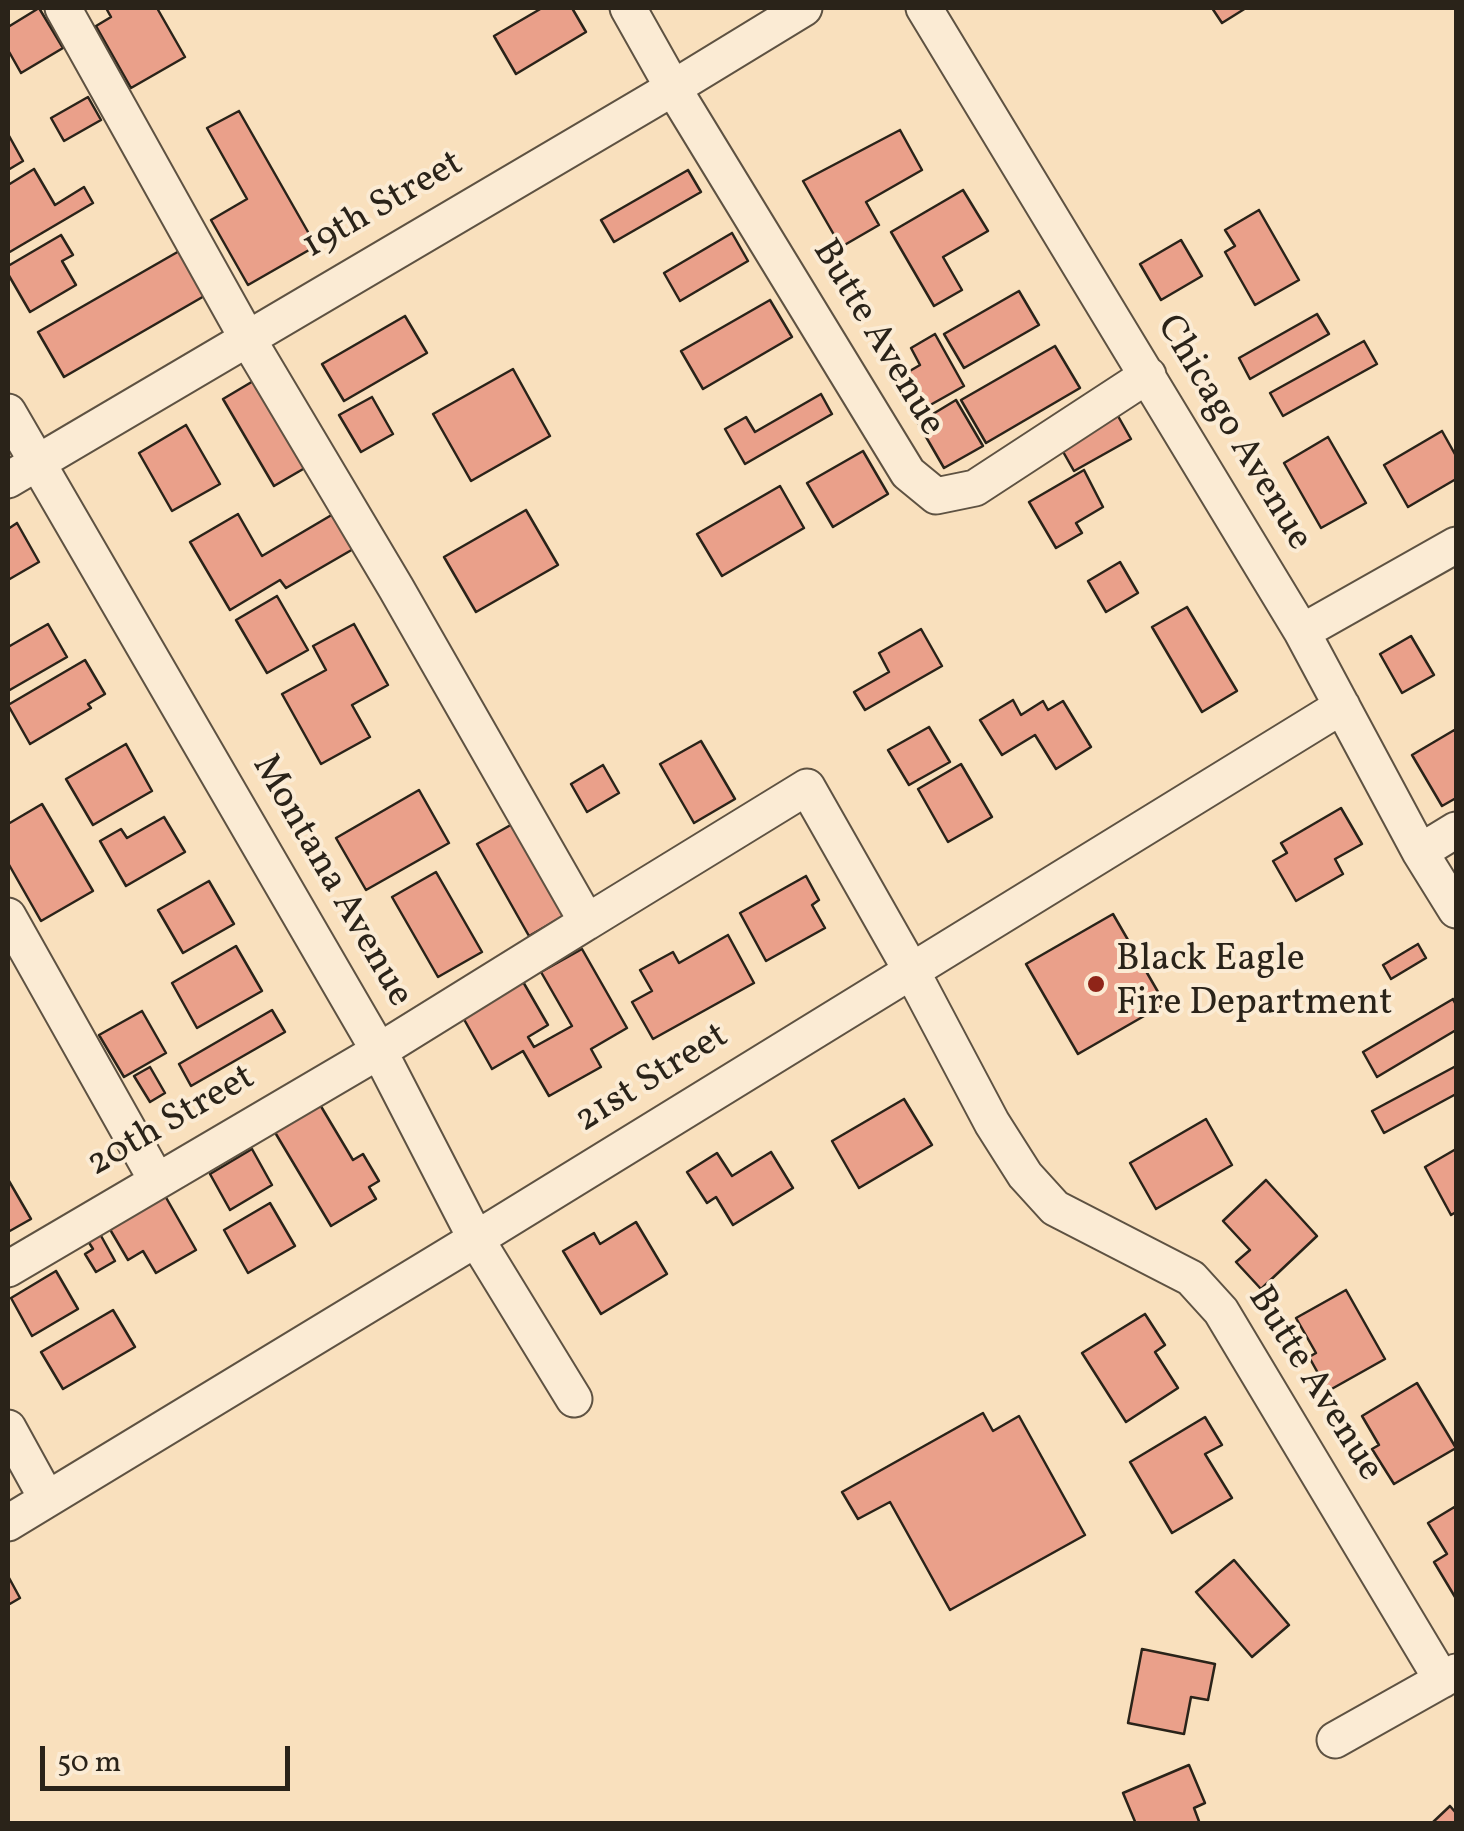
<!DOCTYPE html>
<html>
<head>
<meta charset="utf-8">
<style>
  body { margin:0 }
  #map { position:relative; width:1464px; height:1831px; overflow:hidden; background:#f9e0bd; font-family:Vollkorn,serif }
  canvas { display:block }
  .frame { position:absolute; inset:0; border:10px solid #2a2319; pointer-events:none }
  .scale { position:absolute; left:40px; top:1746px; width:250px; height:45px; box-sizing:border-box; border:5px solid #2a2319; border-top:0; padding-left:12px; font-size:30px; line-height:35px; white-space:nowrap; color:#2a2319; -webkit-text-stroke:8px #fbebd4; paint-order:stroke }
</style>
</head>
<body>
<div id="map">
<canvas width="1464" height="1831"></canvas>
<div class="frame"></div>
<div class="scale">50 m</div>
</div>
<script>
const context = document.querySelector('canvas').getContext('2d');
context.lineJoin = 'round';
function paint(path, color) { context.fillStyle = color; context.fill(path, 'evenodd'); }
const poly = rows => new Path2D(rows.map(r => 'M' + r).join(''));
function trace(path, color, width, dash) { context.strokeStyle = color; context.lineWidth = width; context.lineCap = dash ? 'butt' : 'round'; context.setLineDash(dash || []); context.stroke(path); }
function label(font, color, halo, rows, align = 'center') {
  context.font = font + ' Vollkorn,serif'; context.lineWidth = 8; context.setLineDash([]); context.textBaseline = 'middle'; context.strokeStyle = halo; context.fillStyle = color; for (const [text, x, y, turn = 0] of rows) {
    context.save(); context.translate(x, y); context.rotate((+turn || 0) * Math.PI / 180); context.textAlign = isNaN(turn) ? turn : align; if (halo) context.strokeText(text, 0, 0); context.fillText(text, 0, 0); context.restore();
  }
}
const building = poly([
  [39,8,63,48,21,73,8,50,8,27,39,8],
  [106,8,157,8,185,57,131,88,96,26,111,17,106,8],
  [542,8,572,8,586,32,516,74,494,36,542,8],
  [1212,8,1246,8,1222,23,1212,8],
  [88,97,101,120,64,141,51,118,88,97],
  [239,111,316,246,248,285,211,220,247,199,207,128,239,111],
  [900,130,922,170,866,202,879,225,841,247,803,181,900,130],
  [8,134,23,161,8,170,8,134],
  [34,169,55,205,84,187,93,203,8,253,8,185,34,169],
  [688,170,701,192,614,242,601,220,688,170],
  [963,190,988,231,943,257,962,290,934,306,891,232,963,190],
  [1259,210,1299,280,1255,305,1225,252,1235,246,1225,230,1259,210],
  [732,233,748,261,680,301,664,273,732,233],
  [61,235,73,255,62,261,76,285,30,312,8,274,8,266,61,235],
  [1181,240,1202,276,1161,300,1140,264,1181,240],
  [181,250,206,295,64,377,38,332,181,250],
  [1019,291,1039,325,964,368,944,334,1019,291],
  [770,300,792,337,703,389,681,351,770,300],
  [1317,314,1329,334,1250,379,1239,358,1317,314],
  [405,316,427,353,344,401,322,364,405,316],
  [935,334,964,386,916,413,896,379,920,365,911,348,935,334],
  [1364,341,1377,364,1283,416,1270,393,1364,341],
  [1055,346,1080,388,986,443,961,400,1055,346],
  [513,369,550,436,471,481,433,414,513,369],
  [260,377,310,465,274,486,223,399,260,377],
  [821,394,832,414,745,464,725,429,746,417,755,432,821,394],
  [372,397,393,434,361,452,339,415,372,397],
  [956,400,983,446,944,468,918,423,956,400],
  [1114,409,1131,439,1074,471,1057,441,1114,409],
  [186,425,220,484,172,511,139,453,186,425],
  [1442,431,1456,456,1456,479,1408,507,1384,465,1442,431],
  [1328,437,1366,503,1321,528,1284,463,1328,437],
  [863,451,888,494,833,527,807,483,863,451],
  [1084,470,1103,507,1076,523,1082,533,1056,548,1029,502,1084,470],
  [780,486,804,528,722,576,697,534,780,486],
  [526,510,558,565,476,612,444,557,526,510],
  [335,513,355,548,286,588,280,580,230,610,190,542,238,514,262,556,335,513],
  [17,523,39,562,8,580,8,529,17,523],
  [1120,562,1138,593,1106,612,1088,581,1120,562],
  [277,596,308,650,267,673,236,620,277,596],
  [1187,607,1237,691,1202,712,1152,627,1187,607],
  [48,624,67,657,8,691,8,647,48,624],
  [354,624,388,685,352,705,370,737,321,764,282,694,326,670,313,646,354,624],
  [921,629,942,666,865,710,854,692,889,672,879,653,921,629],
  [1411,636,1434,675,1402,693,1380,654,1411,636],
  [85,660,105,694,88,704,91,708,30,744,8,705,85,660],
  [1013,700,1021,715,1043,701,1048,710,1063,701,1091,747,1056,769,1035,735,1002,755,980,720,1013,700],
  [929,727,950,762,909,785,888,750,929,727],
  [1456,729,1456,798,1442,806,1412,755,1456,729],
  [701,741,735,799,694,823,660,764,701,741],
  [126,744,152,791,93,825,66,779,126,744],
  [961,764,992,817,948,842,918,789,961,764],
  [603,765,619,793,587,812,571,784,603,765],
  [419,790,449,843,366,890,336,838,419,790],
  [42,804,93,891,41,921,8,863,8,824,42,804],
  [1341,808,1362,844,1335,859,1343,874,1296,901,1273,861,1287,853,1281,843,1341,808],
  [164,817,185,852,126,886,100,841,121,829,127,838,164,817],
  [516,822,569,913,529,936,477,844,516,822],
  [436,872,482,952,438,977,392,897,436,872],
  [806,876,819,900,812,905,825,928,766,961,740,913,806,876],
  [209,881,234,924,183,953,158,910,209,881],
  [1113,914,1165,1004,1078,1054,1026,964,1113,914],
  [728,935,754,983,653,1039,632,1002,652,991,640,970,673,952,679,963,728,935],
  [1418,944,1426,958,1391,979,1383,965,1418,944],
  [236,946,262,991,197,1028,172,983,236,946],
  [582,949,627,1028,591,1049,601,1067,549,1096,523,1051,492,1069,461,1014,522,980,548,1025,528,1037,534,1047,572,1026,541,972,582,949],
  [1453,999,1456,1005,1456,1030,1377,1077,1363,1052,1453,999],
  [272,1010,285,1032,191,1086,179,1064,272,1010],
  [142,1011,166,1053,124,1077,99,1035,142,1011],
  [1456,1066,1456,1094,1384,1133,1372,1111,1456,1066],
  [150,1067,165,1093,150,1102,134,1076,150,1067],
  [316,1098,353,1160,363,1154,379,1181,369,1187,376,1199,331,1226,270,1124,316,1098],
  [904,1099,932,1145,859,1188,832,1141,904,1099],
  [1206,1119,1232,1165,1156,1209,1130,1163,1206,1119],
  [252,1149,272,1185,230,1210,210,1174,252,1149],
  [1456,1149,1456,1212,1451,1215,1425,1167,1456,1149],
  [771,1152,793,1188,733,1225,716,1197,707,1203,687,1172,717,1153,732,1176,771,1152],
  [1266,1180,1317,1236,1261,1289,1236,1262,1250,1250,1223,1221,1266,1180],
  [9,1181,31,1219,8,1232,8,1182,9,1181],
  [164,1194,196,1250,156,1273,143,1251,128,1260,108,1226,164,1194],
  [270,1203,295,1246,248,1273,224,1230,270,1203],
  [636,1222,667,1274,601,1314,563,1251,594,1233,600,1244,636,1222],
  [100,1234,115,1261,96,1272,85,1254,93,1249,88,1241,100,1234],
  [56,1271,78,1309,32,1336,11,1298,56,1271],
  [1346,1290,1385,1359,1328,1391,1309,1357,1316,1353,1296,1318,1346,1290],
  [113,1310,135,1347,63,1389,41,1352,113,1310],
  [1145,1314,1165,1345,1155,1352,1178,1388,1126,1422,1082,1353,1145,1314],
  [1417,1383,1456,1448,1394,1484,1372,1449,1379,1445,1362,1416,1417,1383],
  [983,1413,993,1431,1019,1416,1085,1535,950,1610,890,1502,858,1519,842,1492,983,1413],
  [1205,1417,1222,1445,1205,1454,1232,1498,1172,1533,1130,1462,1205,1417],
  [1456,1506,1456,1596,1455,1597,1434,1562,1447,1554,1428,1523,1456,1506],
  [1234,1560,1289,1625,1252,1657,1196,1592,1234,1560],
  [8,1576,20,1598,8,1605,8,1576],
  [1142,1649,1215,1664,1208,1700,1191,1697,1184,1734,1128,1723,1142,1649],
  [1189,1765,1205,1803,1194,1808,1200,1824,1136,1824,1123,1793,1189,1765],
  [1450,1806,1456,1813,1456,1824,1431,1824,1450,1806]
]);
const minor = poly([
  [63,8,246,336,396,588,587,922,807,787,911,970,992,1123,1025,1175,1055,1208,1191,1278,1221,1311,1442,1680],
  [628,8,673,88,908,473,936,496,975,488,1148,375],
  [924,8,1302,632,1420,852,1456,910],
  [8,412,379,1051,476,1239,574,1399],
  [8,480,673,88,804,8],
  [1302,632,1456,545],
  [1420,852,1456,830],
  [8,916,157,1181],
  [8,1269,379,1051,587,922],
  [8,1428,47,1499],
  [8,1523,476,1239,1342,706],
  [1335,1740,1456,1672]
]);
const markers = [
  [1096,984,10,"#8f2418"]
];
const streetNames = [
  ["19th Street",384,207,-30],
  ["Butte Avenue",876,339,59],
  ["Chicago Avenue",1232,434,59],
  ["Montana Avenue",330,882,60],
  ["21st Street",653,1080,-32],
  ["20th Street",172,1123,-30],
  ["Butte Avenue",1313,1385,58]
];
const poiNames = [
  ["Black Eagle",1116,962],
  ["Fire Department",1116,1006]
];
paint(building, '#eaa08a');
trace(building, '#2a2319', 2.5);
trace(minor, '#5e5242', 39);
trace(minor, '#fbebd4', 35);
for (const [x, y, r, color] of markers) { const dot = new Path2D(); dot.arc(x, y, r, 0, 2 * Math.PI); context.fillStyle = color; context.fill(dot); trace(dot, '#fbebd4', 4); }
label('38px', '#2a2319', '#fbebd4', streetNames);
label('38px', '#2a2319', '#fbebd4', poiNames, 'left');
</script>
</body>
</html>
